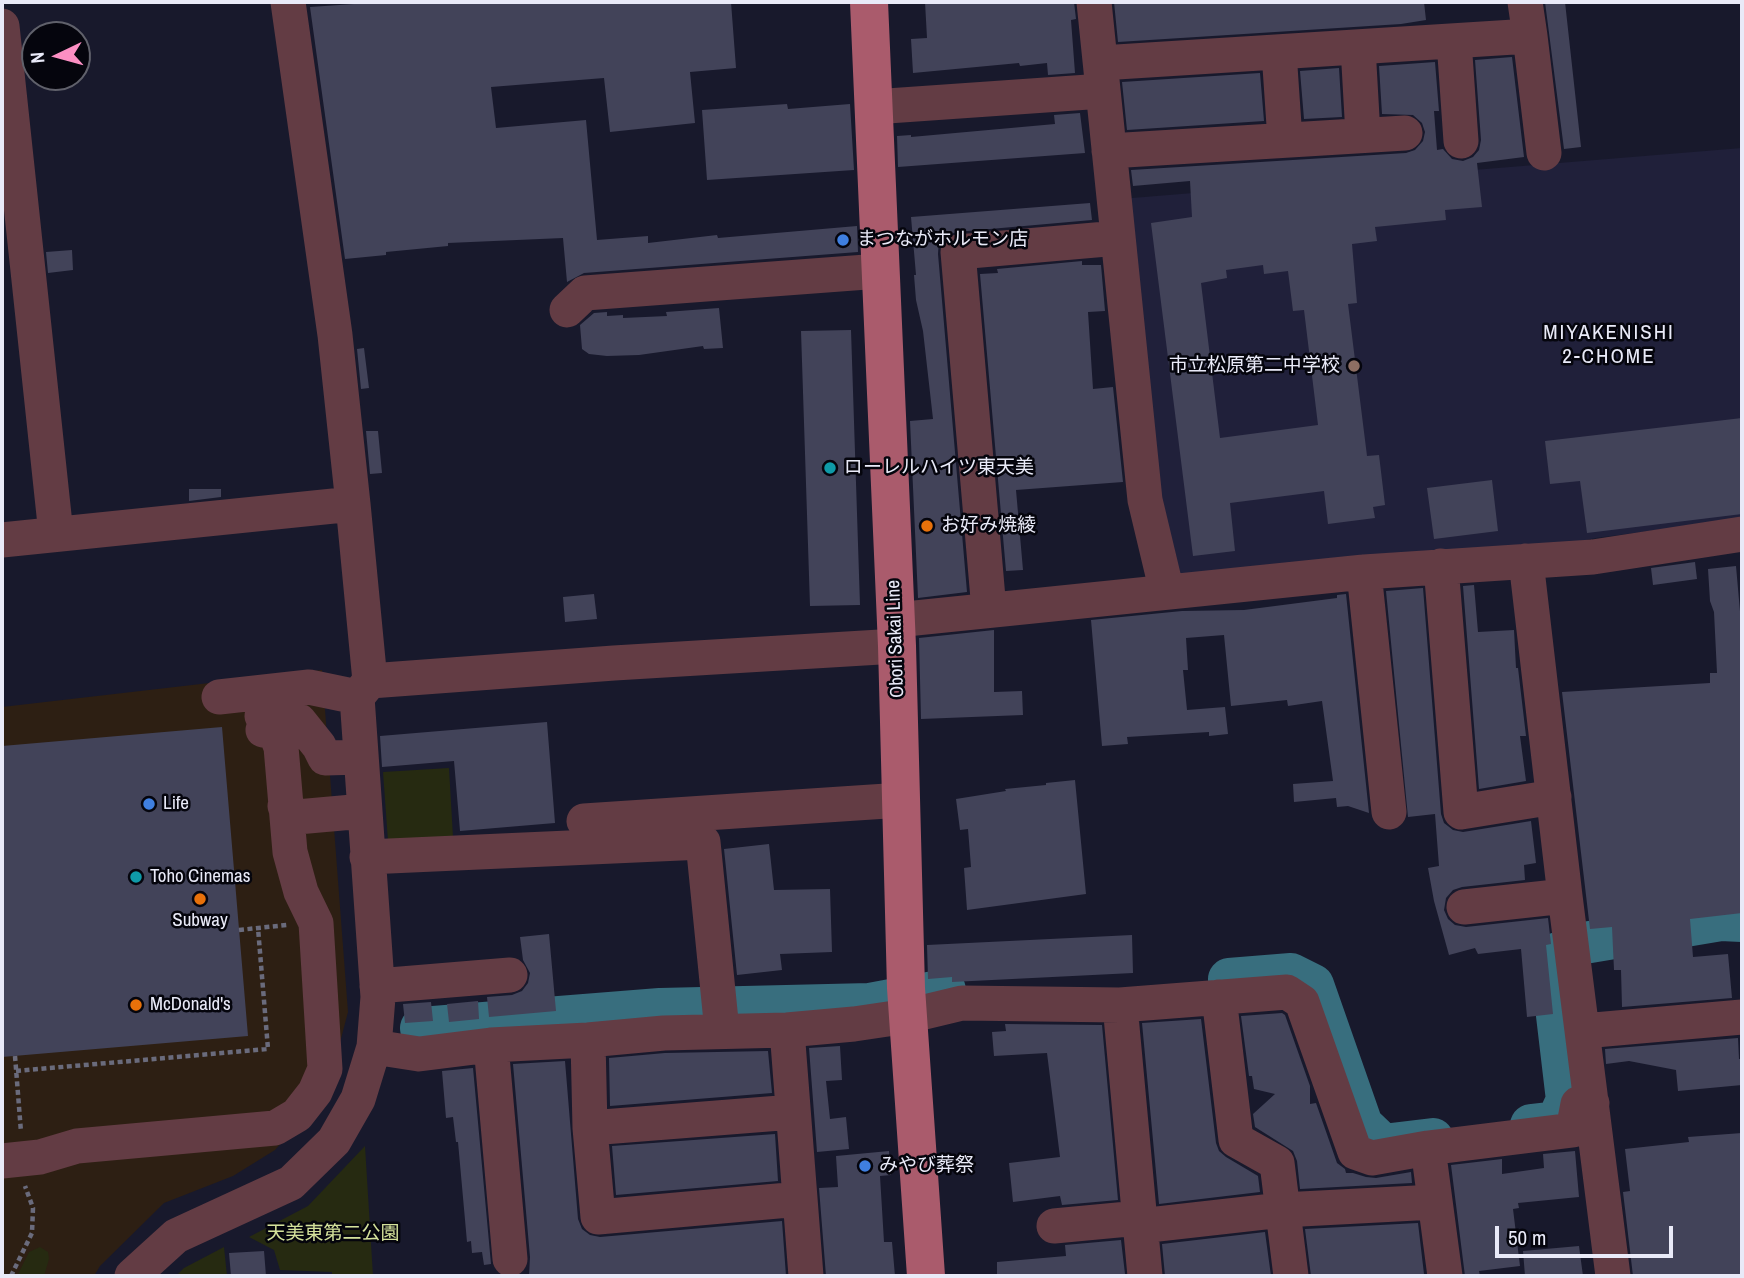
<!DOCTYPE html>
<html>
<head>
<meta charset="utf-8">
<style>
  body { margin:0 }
  #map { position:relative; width:1744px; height:1278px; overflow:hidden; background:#18192c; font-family:"Archivo Narrow",sans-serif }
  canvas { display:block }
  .frame { position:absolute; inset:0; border:4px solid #e9eaf8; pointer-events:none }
  .north { position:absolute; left:21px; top:21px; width:70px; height:70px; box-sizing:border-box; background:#05050d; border:2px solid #60616b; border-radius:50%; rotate:265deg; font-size:19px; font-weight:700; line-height:28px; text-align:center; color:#e9eaf8 }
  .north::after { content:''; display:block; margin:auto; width:24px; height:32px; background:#fc8fc3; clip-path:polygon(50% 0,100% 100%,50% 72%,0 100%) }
  .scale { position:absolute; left:1495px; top:1226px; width:178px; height:32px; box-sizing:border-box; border:4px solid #e9eaf8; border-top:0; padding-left:9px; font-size:21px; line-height:24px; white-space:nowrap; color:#e9eaf8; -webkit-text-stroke:5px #05050d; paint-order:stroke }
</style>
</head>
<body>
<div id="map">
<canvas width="1744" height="1278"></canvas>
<div class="frame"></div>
<div class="north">N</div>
<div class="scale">50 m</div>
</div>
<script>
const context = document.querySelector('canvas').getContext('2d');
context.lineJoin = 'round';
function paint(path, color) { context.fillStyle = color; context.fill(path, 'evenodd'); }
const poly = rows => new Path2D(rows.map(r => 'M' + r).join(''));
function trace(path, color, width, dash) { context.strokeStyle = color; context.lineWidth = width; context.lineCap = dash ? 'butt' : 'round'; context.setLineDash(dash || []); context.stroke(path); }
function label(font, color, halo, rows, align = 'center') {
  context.font = font + ' "Archivo Narrow","Noto Sans JP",sans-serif'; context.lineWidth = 5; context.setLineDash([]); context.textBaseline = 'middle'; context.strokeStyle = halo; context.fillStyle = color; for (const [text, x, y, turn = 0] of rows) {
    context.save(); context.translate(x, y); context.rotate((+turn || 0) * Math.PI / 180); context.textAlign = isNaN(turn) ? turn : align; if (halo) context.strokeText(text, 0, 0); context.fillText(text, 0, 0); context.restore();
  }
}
const commercial = poly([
  [322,670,348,1012,332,1073,310,1112,275,1150,233,1176,164,1203,100,1266,94,1276,2,1276,2,707]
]);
const built = poly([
  [1742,148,1742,519,1596,538,1528,551,1180,579,1162,535,1120,199]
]);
const green = poly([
  [449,768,453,837,388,841,383,772],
  [365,1146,373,1276,332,1276,332,1272,280,1270,274,1250,249,1237,308,1206],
  [40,1247,48,1252,49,1259,44,1276,17,1276,29,1252],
  [224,1247,227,1276,176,1276,184,1268]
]);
const river = poly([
  [1229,979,1291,974,1313,985,1362,1125,1383,1145,1433,1139],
  [424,1042,421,1028,660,1009,870,1004,945,990],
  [1531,1125,1557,1122,1567,1100,1550,956,1584,943,1721,920,1742,921]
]);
const building = poly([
  [383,2,731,2,736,68,690,72,695,123,610,132,604,78,491,87,496,128,586,120,597,240,648,236,648,243,717,235,718,238,857,226,858,252,584,273,567,282,563,238,448,243,448,246,386,252,386,255,345,259,310,7],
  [925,2,1074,2,1076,19,1071,20,1075,73,1048,75,1047,63,1020,66,1019,63,913,73,911,39,927,38],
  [1114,2,1424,2,1426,20,1401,24,1118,42],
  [1545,2,1565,2,1581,147,1564,149],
  [1512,57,1524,157,1477,163,1482,207,1445,210,1446,220,1375,227,1377,241,1352,244,1357,303,1348,304,1367,456,1379,455,1385,505,1373,507,1375,518,1328,524,1324,491,1230,503,1235,551,1193,556,1151,223,1192,217,1190,181,1133,186,1131,170,1406,153,1415,150,1423,141,1425,132,1422,123,1413,115,1382,114,1379,66,1435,62,1439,111,1434,111,1437,150,1443,149,1452,159,1463,161,1473,157,1479,150,1481,140,1475,60],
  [1263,265,1264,274,1288,271,1293,311,1304,310,1318,425,1220,438,1201,283,1227,278,1226,270],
  [1339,68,1342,117,1304,119,1300,71],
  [1260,73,1264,121,1127,130,1122,82],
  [787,104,788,109,850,104,854,170,707,180,702,110],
  [1080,113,1085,153,898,167,897,136,911,135,911,137,1055,124,1054,115],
  [1090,203,1092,220,956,232,939,239,938,254,967,592,918,598,910,421,933,419,923,331,916,300,914,275,916,275,911,217],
  [72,250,73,270,48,273,46,252],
  [1082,261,1082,265,1101,265,1105,311,1088,312,1093,389,1113,387,1123,482,1016,490,1023,570,1006,571,980,274,998,273,997,269],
  [719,308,723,348,704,349,703,346,639,355,607,356,589,354,582,349,580,325,594,313,607,312,607,316,623,315,623,318,667,316,666,312],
  [851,330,860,605,810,606,801,331],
  [364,348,369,388,361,389,357,349],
  [1742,418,1742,514,1587,533,1580,481,1550,484,1545,441],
  [366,431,378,431,382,473,370,474],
  [1492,480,1498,531,1434,539,1427,488],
  [189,489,221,489,221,497,189,501],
  [1695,562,1697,579,1653,585,1651,568],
  [1736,566,1742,634,1742,657,1740,657,1742,913,1690,919,1693,957,1728,954,1732,998,1622,1007,1621,970,1614,970,1612,927,1590,929,1562,692,1710,683,1710,673,1717,673,1714,612,1710,601,1708,569],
  [1474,585,1478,632,1514,630,1516,668,1518,668,1526,736,1520,736,1526,781,1479,789,1463,586],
  [1423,588,1441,814,1444,823,1453,830,1463,832,1531,821,1536,863,1524,865,1525,880,1462,887,1453,890,1446,898,1444,910,1448,919,1455,925,1466,927,1548,918,1551,944,1546,945,1553,1014,1527,1017,1521,949,1478,954,1475,948,1449,955,1434,901,1428,868,1439,866,1435,814,1408,817,1386,591],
  [594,594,597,619,565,622,563,597],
  [1346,594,1369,813,1348,806,1337,807,1336,798,1294,802,1293,784,1333,781,1322,701,1288,706,1287,700,1231,706,1224,635,1186,638,1188,670,1183,670,1187,710,1225,707,1228,734,1209,736,1209,732,1127,737,1128,744,1102,746,1091,620,1182,611,1244,610,1337,598,1337,595],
  [994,630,994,692,1022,691,1023,715,921,719,919,638],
  [547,722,555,823,460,831,454,761,382,767,380,736],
  [222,727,248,1036,2,1057,2,746],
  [1075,780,1086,894,967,910,964,868,971,867,968,829,960,830,956,799,1006,791,1005,789,1046,785,1046,783],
  [769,844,774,890,830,889,832,952,780,954,782,970,737,975,724,849],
  [549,934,556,1011,489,1017,487,997,512,995,522,991,528,983,530,973,523,960,520,937],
  [1132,935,1133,973,952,982,952,977,928,979,927,945],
  [478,1001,479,1019,449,1022,447,1004],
  [431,1002,433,1021,405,1023,403,1004],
  [1282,1013,1285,1015,1310,1086,1310,1104,1316,1103,1337,1163,1345,1169,1346,1173,1353,1173,1366,1177,1376,1178,1411,1172,1412,1183,1300,1189,1297,1161,1293,1151,1255,1127,1253,1114,1275,1094,1254,1089,1252,1076,1249,1076,1241,1016],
  [1201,1019,1216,1143,1219,1151,1226,1157,1258,1176,1260,1192,1159,1204,1142,1023],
  [1005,1024,1102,1025,1118,1200,1062,1205,1060,1196,1013,1202,1009,1163,1060,1157,1047,1053,994,1056,992,1032,1006,1031],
  [1738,1038,1739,1059,1742,1059,1742,1085,1678,1091,1676,1070,1629,1061,1606,1064,1605,1049],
  [840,1046,842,1080,826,1081,830,1119,846,1117,849,1149,817,1152,809,1048],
  [768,1051,772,1093,610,1106,609,1058,665,1053],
  [565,1061,578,1219,582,1229,590,1235,600,1237,782,1221,786,1276,529,1276,530,1257,513,1064],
  [473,1068,491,1264,484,1265,482,1252,472,1253,471,1241,467,1242,458,1142,456,1142,453,1117,446,1118,442,1071],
  [1742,1133,1742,1276,1633,1276,1623,1192,1630,1191,1625,1149,1689,1142,1688,1137],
  [775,1134,778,1181,616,1195,612,1146],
  [889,1151,891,1175,880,1176,884,1242,892,1242,895,1276,826,1276,819,1188,838,1187,836,1156],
  [1575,1151,1579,1197,1518,1203,1519,1208,1513,1209,1520,1266,1479,1271,1480,1276,1465,1276,1451,1165,1502,1159,1502,1174,1544,1168,1543,1154],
  [1418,1223,1424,1274,1311,1276,1305,1229],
  [1265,1232,1271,1276,1165,1276,1162,1244],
  [1121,1240,1125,1274,997,1276,997,1262,1066,1256,1065,1245],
  [1579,1246,1583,1276,1525,1276,1523,1251],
  [264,1251,266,1276,231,1276,229,1253]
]);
const path = poly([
  [239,930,287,925],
  [15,1056,21,1132],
  [16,1071,268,1049,258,928],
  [11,1276,32,1233,33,1208,25,1186]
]);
const minor = poly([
  [1094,2,1145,500,1167,592],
  [2,26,56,534],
  [1530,36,1544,153],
  [1454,41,1461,141],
  [1358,47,1363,135],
  [1279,52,1285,140],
  [1101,63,1530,36,1525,2],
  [873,107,1103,91],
  [1109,151,1405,133],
  [567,310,585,293,880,271],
  [353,504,370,681],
  [2,540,353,504,335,335,288,2],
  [1526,561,1565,896,1613,1276],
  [1441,566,1461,812,1554,797],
  [1364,572,1389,812],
  [989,610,958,252,1118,238],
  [896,620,1364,572,1593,557,1742,534],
  [219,697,309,687,357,697],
  [262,716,286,715,299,721,319,746,325,758,361,757],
  [285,806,297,817,364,811],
  [584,821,902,800],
  [367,857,703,842,722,1031],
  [1464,907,1565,896],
  [377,986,510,975],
  [1219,997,1236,1140,1277,1163,1291,1276],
  [1120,1005,1145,1276],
  [787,1030,806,1276],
  [1583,1031,1742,1017],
  [588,1040,590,1128,598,1217,800,1199],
  [491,1045,510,1259],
  [374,1047,419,1054,491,1045,588,1040,664,1033,787,1030,854,1024,908,1016,962,1003,1120,1005,1287,992,1302,1002,1355,1152,1372,1158,1428,1148,1445,1276],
  [590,1128,793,1112],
  [1428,1148,1573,1130,1578,1104,1592,1103],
  [2,1161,40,1157,77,1146,275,1128,297,1115,315,1092,325,1069,316,923,301,892,290,852,281,747,275,732,263,730],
  [1054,1226,1139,1218],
  [1140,1226,1282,1210,1435,1202],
  [132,1276,176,1236,291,1183,334,1141,358,1099,374,1047,378,997,357,697,370,681,614,663,897,646]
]);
const major = poly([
  [869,2,897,646,906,988,926,1276]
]);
const markers = [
  [843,240,7,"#3f7fe0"],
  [1354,366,7,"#8d6e63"],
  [830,468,7,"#0f9aa8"],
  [927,526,7,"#e8710a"],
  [149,804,7,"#3f7fe0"],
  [136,877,7,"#0f9aa8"],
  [200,899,7,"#e8710a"],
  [136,1005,7,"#e8710a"],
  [865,1166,7,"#3f7fe0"]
];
const poiNames = [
  ["まつながホルモン店",857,240],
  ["市立松原第二中学校",1340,366,"right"],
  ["ローレルハイツ東天美",844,468],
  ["お好み焼綾",941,526],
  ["Life",163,804],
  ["Toho Cinemas",150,877],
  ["Subway",200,921,"center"],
  ["McDonald's",150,1005],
  ["みやび葬祭",879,1166]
];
const streetNames = [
  ["Obori Sakai Line",896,639,-92]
];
const parkNames = [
  ["天美東第二公園",333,1234]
];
const neighbourhoodNames = [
  ["MIYAKENISHI",1609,333],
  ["2-CHOME",1609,357]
];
paint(commercial, '#2d1f13');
paint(built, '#20203a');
paint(green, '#262a11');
trace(river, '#386e7e', 42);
paint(building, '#424359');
trace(path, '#6a6b7c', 4.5, [5, 3.5]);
trace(minor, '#633c44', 35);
trace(major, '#aa5b6c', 38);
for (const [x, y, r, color] of markers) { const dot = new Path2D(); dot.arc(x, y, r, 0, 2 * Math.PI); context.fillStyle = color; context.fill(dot); trace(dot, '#05050d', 2.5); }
label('19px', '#e9eaf8', '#05050d', poiNames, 'left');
label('19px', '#e9eaf8', '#05050d', streetNames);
label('19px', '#d4e19b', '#05050d', parkNames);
context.letterSpacing = '2px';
label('21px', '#e9eaf8', '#05050d', neighbourhoodNames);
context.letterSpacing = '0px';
</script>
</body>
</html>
